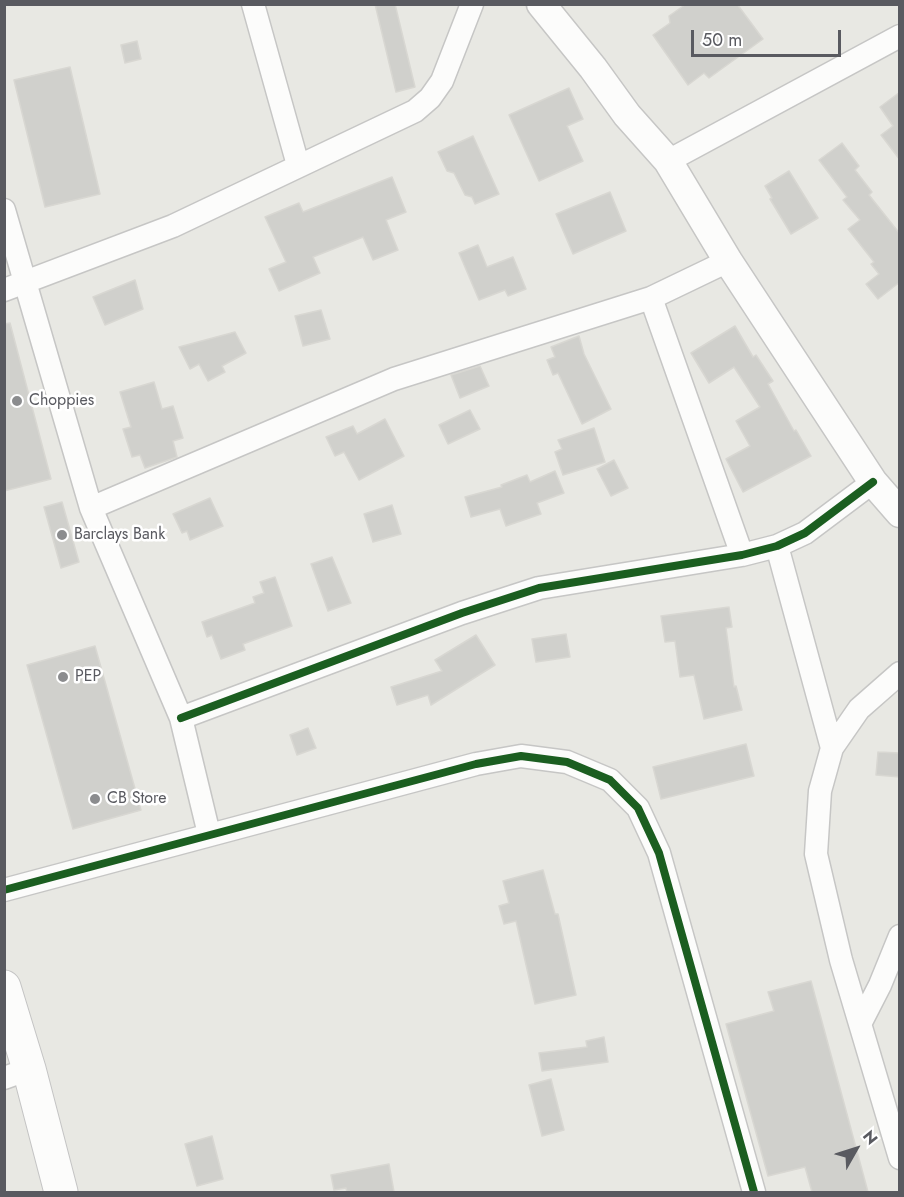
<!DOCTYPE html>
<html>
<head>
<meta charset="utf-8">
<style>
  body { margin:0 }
  #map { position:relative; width:904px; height:1197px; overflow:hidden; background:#e8e8e3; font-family:Jost,sans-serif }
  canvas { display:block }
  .frame { position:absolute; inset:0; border:6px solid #595a60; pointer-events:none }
  .north { position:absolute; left:826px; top:1119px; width:60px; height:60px; -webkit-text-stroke:4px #fff; paint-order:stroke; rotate:51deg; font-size:16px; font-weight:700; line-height:24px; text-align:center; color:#595a60 }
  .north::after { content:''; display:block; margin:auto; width:21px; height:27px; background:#595a60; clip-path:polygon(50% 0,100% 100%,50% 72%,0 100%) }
  .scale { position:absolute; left:691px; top:30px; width:150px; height:27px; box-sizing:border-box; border:3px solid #595a60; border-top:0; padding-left:8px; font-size:18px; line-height:21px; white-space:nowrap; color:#595a60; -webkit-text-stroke:4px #fff; paint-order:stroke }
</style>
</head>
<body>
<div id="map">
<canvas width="904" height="1197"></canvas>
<div class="frame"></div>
<div class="north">N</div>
<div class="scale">50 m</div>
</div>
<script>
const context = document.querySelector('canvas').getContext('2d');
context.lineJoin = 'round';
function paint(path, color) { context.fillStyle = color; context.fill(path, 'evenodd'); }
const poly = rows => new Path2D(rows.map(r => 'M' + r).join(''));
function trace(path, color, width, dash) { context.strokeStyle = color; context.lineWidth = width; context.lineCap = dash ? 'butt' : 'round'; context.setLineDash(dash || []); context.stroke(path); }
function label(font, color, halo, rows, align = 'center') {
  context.font = font + ' Jost,sans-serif'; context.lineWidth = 5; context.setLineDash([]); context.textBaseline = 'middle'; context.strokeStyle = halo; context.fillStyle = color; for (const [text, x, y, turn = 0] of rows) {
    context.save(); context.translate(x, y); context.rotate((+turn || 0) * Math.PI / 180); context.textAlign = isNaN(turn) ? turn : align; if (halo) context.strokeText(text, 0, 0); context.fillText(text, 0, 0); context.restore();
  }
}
const building = poly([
  [375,4,395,4,415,87,396,92,375,4],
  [686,4,737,4,763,39,709,78,704,73,688,85,653,35,670,23,669,16,686,4],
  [137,41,141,59,125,63,121,45,137,41],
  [70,67,100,194,45,207,14,80,70,67],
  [569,88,583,119,567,126,583,161,539,181,509,115,569,88],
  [900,92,900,160,881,135,893,126,880,107,900,92],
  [473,136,499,194,475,204,472,197,465,195,454,173,447,171,438,152,473,136],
  [842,143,859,166,855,170,872,192,869,195,900,234,900,282,878,299,866,284,879,274,871,264,874,262,848,229,860,220,843,200,847,197,819,160,842,143],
  [789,171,818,218,791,234,770,199,772,198,765,186,789,171],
  [392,177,406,212,386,220,398,250,373,260,363,237,313,257,320,273,279,291,269,269,286,262,265,217,299,203,303,212,392,177],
  [610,192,626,231,573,254,556,214,610,192],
  [478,245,487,267,513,257,526,289,508,296,505,290,479,300,459,253,478,245],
  [135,280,143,309,105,325,93,297,135,280],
  [321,310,330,339,303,346,295,316,321,310],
  [10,323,51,479,4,491,4,324,10,323],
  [735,326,753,357,756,355,773,381,768,384,794,431,796,430,811,456,743,492,726,459,750,446,736,421,760,407,734,367,709,383,691,353,735,326],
  [235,332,246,353,222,366,225,372,208,381,199,364,190,369,179,347,235,332],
  [579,336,584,354,611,409,582,424,558,373,553,375,547,360,555,357,551,347,579,336],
  [480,366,489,386,460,398,451,375,480,366],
  [154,382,162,409,173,406,183,438,173,441,177,457,145,468,140,455,132,457,123,429,131,427,120,392,154,382],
  [470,410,480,429,448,444,439,425,470,410],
  [385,419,404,456,359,480,344,452,335,456,326,437,353,426,357,434,385,419],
  [594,428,605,462,563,475,555,452,562,449,558,440,594,428],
  [614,460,628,488,611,496,597,469,614,460],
  [555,471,564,493,537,503,541,514,506,526,500,509,471,517,465,497,502,487,501,485,527,475,530,482,555,471],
  [210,498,223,526,190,540,187,531,182,533,173,514,210,498],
  [62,502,79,562,61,568,44,507,62,502],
  [392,505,401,534,373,542,364,514,392,505],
  [332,557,351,603,328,611,311,564,332,557],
  [275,577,292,626,243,644,245,650,221,659,212,635,207,637,202,622,255,603,253,597,264,593,260,582,275,577],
  [729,607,732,627,726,628,734,687,736,686,742,710,704,719,694,675,680,677,675,641,665,642,661,616,729,607],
  [566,634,570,657,536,662,532,639,566,634],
  [476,635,495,665,431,705,428,695,397,705,391,687,442,671,435,660,476,635],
  [95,646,141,810,73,829,27,665,95,646],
  [308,728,316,748,297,755,290,735,308,728],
  [746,744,754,776,661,799,653,767,746,744],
  [878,752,900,753,900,777,876,775,878,752],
  [543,870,555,914,558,914,576,995,535,1004,516,921,504,924,499,906,509,903,503,881,543,870],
  [811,981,868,1192,812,1192,805,1167,768,1176,726,1024,774,1011,768,992,811,981],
  [604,1037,608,1062,542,1071,539,1053,587,1047,586,1041,604,1037],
  [551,1079,564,1130,542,1136,529,1085,551,1079],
  [212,1136,223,1179,197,1186,185,1144,212,1136],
  [389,1164,394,1192,347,1192,346,1188,334,1190,331,1175,389,1164]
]);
const minor = poly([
  [253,4,298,165],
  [668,161,900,36],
  [4,210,91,508,181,718,209,834],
  [4,290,173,226,415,111,430,98,442,81,472,4],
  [651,298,742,555],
  [91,508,394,379,651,298,728,261],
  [777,546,832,748],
  [900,673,859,709,832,748,820,791,816,854,841,960,900,1158],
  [181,718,462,613,539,588,742,555,777,546,805,533,873,482],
  [4,890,476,764,521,756,567,762,610,780,638,808,659,853,754,1192],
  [860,1024,880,985,900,936],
  [4,1078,29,1069]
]);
const tertiary = poly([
  [541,4,593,68,627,115,668,161,728,261,873,482,900,513]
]);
const secondary = poly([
  [4,987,29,1069,61,1192]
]);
const cycleway = poly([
  [181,718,462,613,539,588,742,555,777,546,805,533,873,482],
  [4,890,476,764,521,756,567,762,610,780,638,808,659,853,754,1192]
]);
const markers = [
  [17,401,6,"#8b8c8e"],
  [62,535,6,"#8b8c8e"],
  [63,677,6,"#8b8c8e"],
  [95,799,6,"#8b8c8e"]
];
const poiNames = [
  ["Choppies",29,401],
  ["Barclays Bank",74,535],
  ["PEP",75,677],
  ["CB Store",107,799]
];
paint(building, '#d0d0cc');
trace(building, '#d8d7d2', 1.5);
trace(minor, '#c6c6c5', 25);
trace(tertiary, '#c6c6c5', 31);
trace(secondary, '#c4c4c4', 35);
trace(minor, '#fcfcfb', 22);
trace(tertiary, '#fcfcfb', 28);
trace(secondary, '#fcfcfb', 33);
trace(cycleway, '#1b5e20', 8);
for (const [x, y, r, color] of markers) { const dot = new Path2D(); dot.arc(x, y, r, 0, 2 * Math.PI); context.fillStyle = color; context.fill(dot); trace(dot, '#fff', 2); }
label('16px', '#595a60', '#fff', poiNames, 'left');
</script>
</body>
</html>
